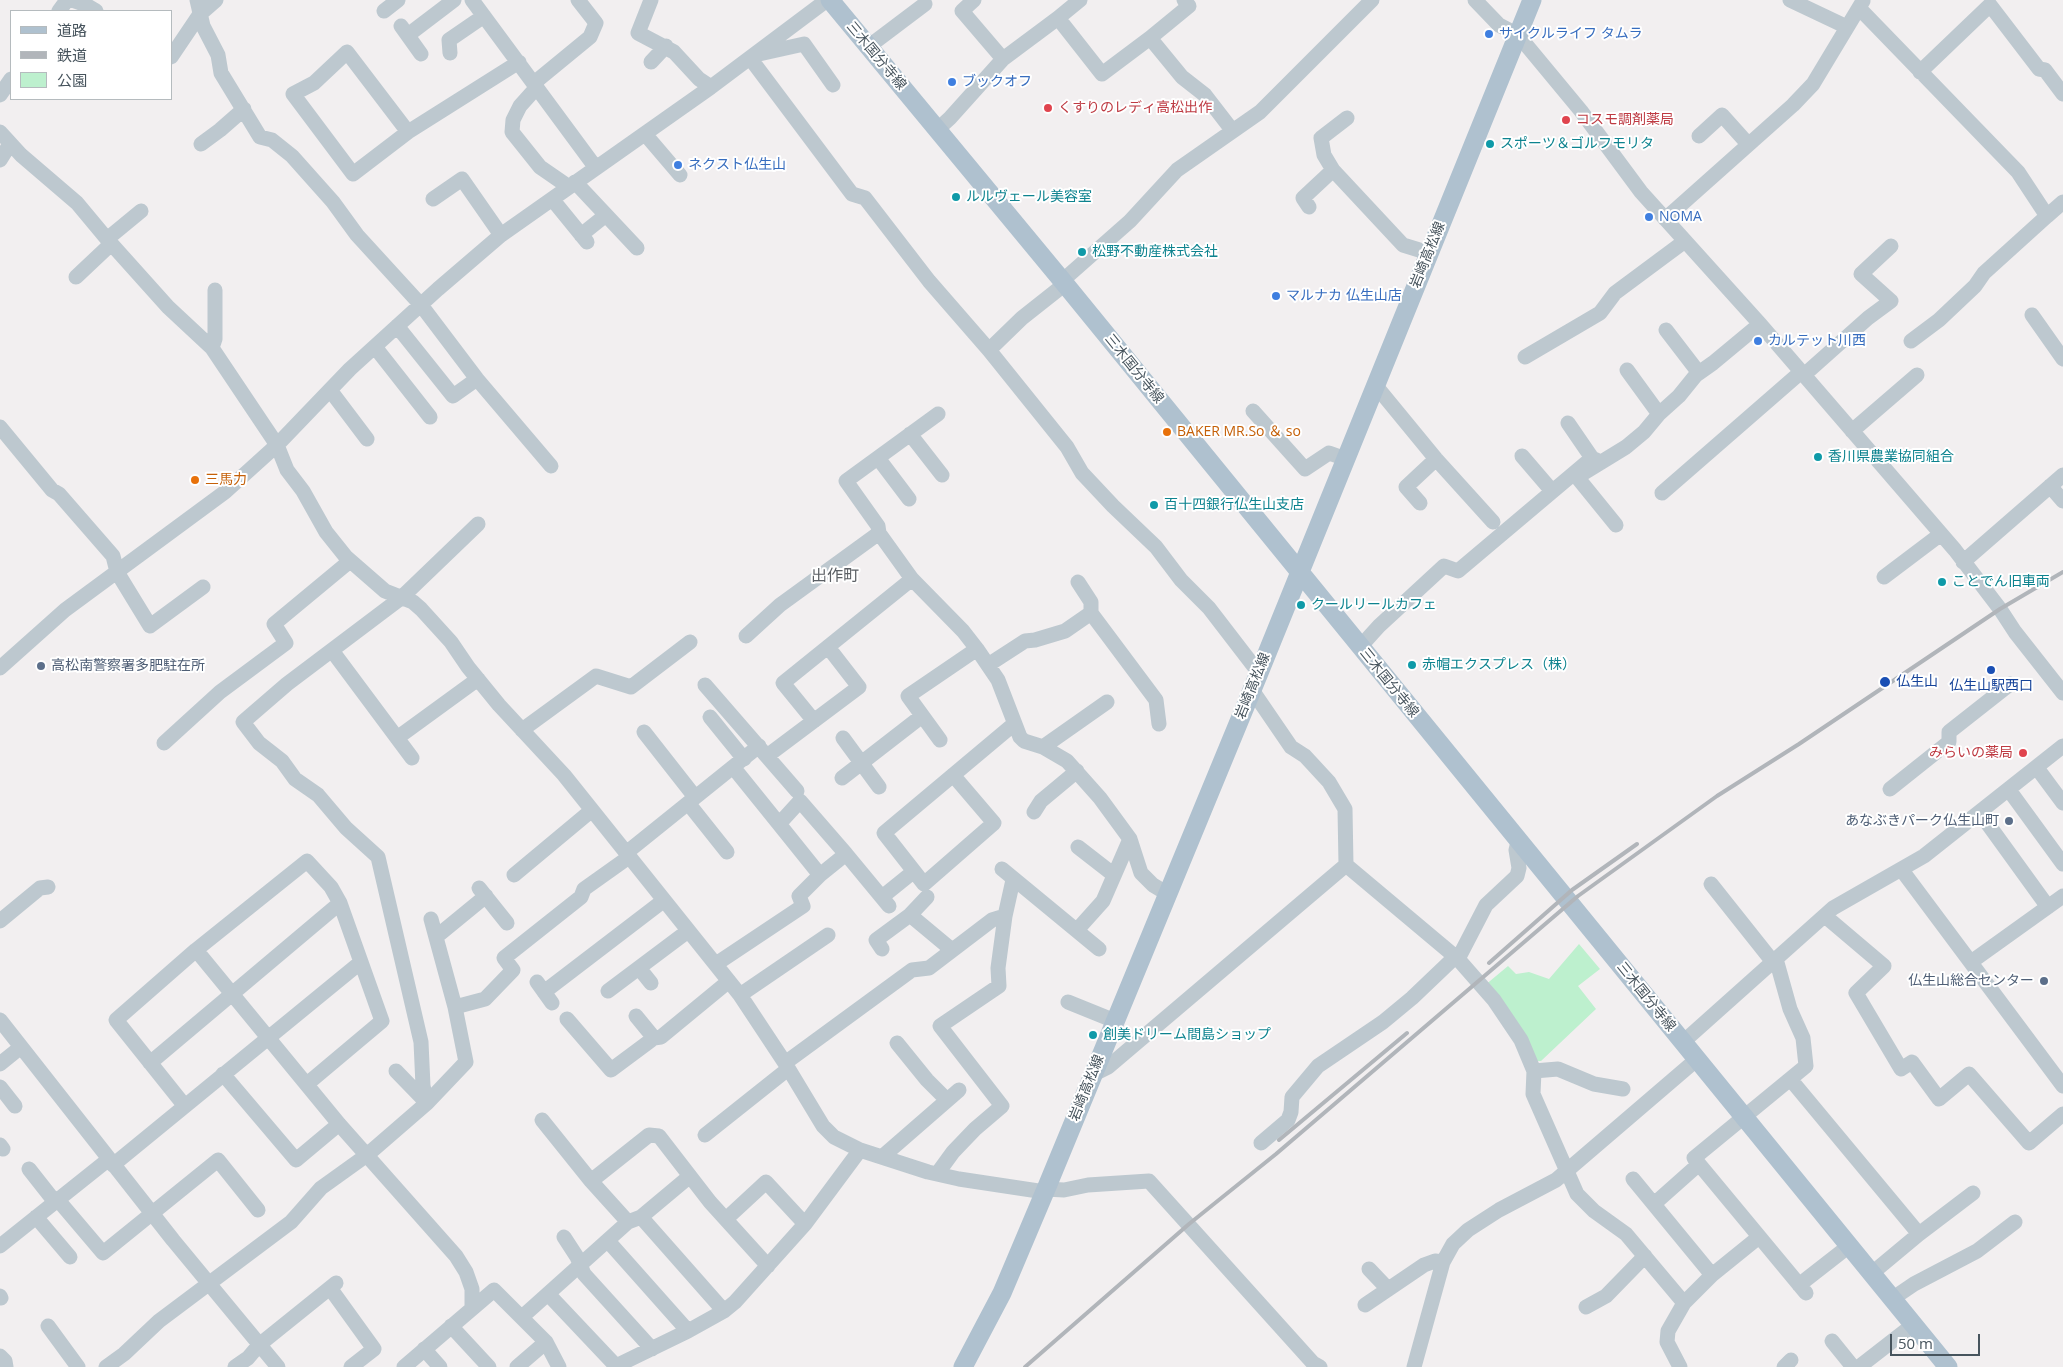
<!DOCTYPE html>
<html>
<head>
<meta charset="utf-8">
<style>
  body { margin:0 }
  #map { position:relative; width:2063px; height:1367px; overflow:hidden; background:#f2eff0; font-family:"Open Sans","Noto Sans JP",sans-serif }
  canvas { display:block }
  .legend { position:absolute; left:10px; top:10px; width:162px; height:90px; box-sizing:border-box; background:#fff; border:1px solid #b5bbbe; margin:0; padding:6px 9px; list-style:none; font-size:15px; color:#47545d }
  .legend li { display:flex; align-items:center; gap:10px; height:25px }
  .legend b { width:25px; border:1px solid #b5bbbe }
  .scale { position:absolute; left:1890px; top:1334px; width:90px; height:22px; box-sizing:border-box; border:2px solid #47545d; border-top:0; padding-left:6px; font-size:15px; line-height:18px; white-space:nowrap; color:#47545d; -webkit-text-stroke:4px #fff; paint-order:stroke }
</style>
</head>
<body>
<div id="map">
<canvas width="2063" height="1367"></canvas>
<ul class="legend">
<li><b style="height:6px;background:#afc1cf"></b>道路</li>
<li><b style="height:6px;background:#b1b5ba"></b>鉄道</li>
<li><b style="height:14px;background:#bdf0ce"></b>公園</li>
</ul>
<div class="scale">50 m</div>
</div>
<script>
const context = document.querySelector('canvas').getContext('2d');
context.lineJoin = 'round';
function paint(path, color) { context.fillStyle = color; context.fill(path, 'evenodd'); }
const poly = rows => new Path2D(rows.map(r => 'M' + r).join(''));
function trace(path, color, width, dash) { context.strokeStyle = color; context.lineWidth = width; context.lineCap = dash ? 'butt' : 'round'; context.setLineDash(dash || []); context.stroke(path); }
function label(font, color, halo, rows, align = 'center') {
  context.font = font + ' "Open Sans","Noto Sans JP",sans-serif'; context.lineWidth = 4; context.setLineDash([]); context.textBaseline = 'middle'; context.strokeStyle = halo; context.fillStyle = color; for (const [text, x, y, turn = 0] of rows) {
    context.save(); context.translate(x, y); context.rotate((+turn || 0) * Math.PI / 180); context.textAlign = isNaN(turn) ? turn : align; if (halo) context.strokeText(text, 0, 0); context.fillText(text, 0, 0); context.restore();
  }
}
const green = poly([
  [1579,944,1600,969,1578,986,1596,1009,1541,1061,1534,1061,1484,986,1508,966,1516,974,1529,972,1549,979]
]);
const minor = poly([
  [72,0,86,5,96,11],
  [197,0,203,26,218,55,221,73,260,137,272,140,292,156,333,202,357,235,421,305,477,379,551,466],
  [472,0,596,168],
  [651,0,638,33,674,52,699,79,711,87],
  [1475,0,1499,25,1518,35,1581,111,1641,192,1760,324,1955,550,2000,609,2015,632,2063,693],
  [1790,0,1847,27],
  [1859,8,2018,172,2047,216,1984,273,1975,286,1939,320,1911,341],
  [59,11,67,0],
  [384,11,398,0],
  [1058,18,1080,0],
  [401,26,421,54],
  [408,35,454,0],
  [1150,38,1189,6,1184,0],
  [868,47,925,4],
  [450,53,449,40,484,16],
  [759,54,804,44,833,85],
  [171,57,200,14,216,0],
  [750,58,852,194,865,198,929,281,989,350,1022,318,1065,284],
  [1003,59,1058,18,1102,74,1150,38,1182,77,1205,95,1232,130],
  [651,62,666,46],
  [1920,72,1990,5,2039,69,2045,70,2063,94],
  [534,83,590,37,596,23,578,0],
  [537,87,520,106,513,120,512,132,540,167,569,187],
  [0,95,11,79],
  [1347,118,1321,138,1324,155,1333,170,1403,245,1429,253],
  [937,130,950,118,1003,59,962,11,974,0],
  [0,132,21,155,77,203,107,239,168,307,212,348,277,445,287,470,303,491,326,532,346,557,385,591,413,602,421,609,451,642,468,667,499,705,564,775,740,995,785,1063,823,1126,834,1137,860,1150,928,1172,959,1179,1045,1192],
  [408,132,347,52,314,83,293,94,353,174,408,132,519,62],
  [645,134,680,175],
  [1699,136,1722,115,1748,144],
  [201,144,220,130,244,109],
  [0,160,10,144],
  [575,182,637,248],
  [433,199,462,179,501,235],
  [552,199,587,242],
  [1309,207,1303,198,1333,170],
  [2047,216,2063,202],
  [1665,219,1793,105,1813,84,1863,1],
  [581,235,606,215],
  [107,239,141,211],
  [76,277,111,244],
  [1062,281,1130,221,1177,170,1260,112,1372,0],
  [2032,315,2063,359],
  [397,326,453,396,477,379],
  [1666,330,1699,373],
  [375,347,430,417],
  [212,348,215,339,215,290],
  [989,350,1067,447,1082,473,1113,506,1156,547,1181,580,1209,608,1259,673],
  [1525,357,1600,313,1615,293,1685,241],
  [1627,370,1659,414,1679,396,1696,375,1713,363,1760,324],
  [1804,375,1868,318,1891,301,1861,274,1891,246],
  [1376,386,1436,459,1493,522],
  [330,390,367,439],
  [1253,411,1305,469,1329,453,1346,459],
  [1568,423,1592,458],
  [0,427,52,490,59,494,113,556,117,572,150,626,203,587],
  [1852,431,1917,375],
  [910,434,942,475],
  [1522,456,1552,491],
  [878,458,909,499],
  [2050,486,2063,501],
  [1662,493,1801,372],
  [1420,503,1406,487,1436,459],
  [1616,525,1577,477,1626,447,1644,432,1659,414],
  [879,533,878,526,846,481,938,414],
  [1963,562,2063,475],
  [1884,577,1941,534],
  [1078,582,1091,602,1091,613,1156,700,1159,724],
  [746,636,780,605,879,533,912,579,963,631,977,649,998,680,1020,737,1024,741,1043,747,1067,761,1100,798,1130,839,1141,873,1153,885,1168,894],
  [1360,647,1379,626,1444,566,1458,571,1592,458,1601,462],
  [336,656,412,758],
  [988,665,1025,641,1035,640,1065,631,1091,613],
  [0,668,65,610,225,492,277,445,350,369,438,289,501,235,711,87,827,0],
  [705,685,797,791],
  [1252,690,1291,747,1305,756,1329,782,1345,809,1346,865,1458,959,1494,1000,1521,1040,1534,1071,1533,1094,1577,1194,1594,1211,1626,1234,1684,1303],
  [710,717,744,759],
  [814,721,783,683,912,579],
  [522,730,596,676,631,687,690,642],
  [644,732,695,797],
  [397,738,478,679],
  [843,738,879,787],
  [940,740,908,696,977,649],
  [164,743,220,692,286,643,274,624,350,561],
  [1043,747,1107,702],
  [767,756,859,687,828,647],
  [733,767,779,824,820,875,846,854,800,801,779,824],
  [2037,768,2063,803],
  [953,775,994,823,924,884,884,833,1014,724],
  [842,778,922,716],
  [1890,789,1949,742,1949,732,2010,684],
  [2009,790,2063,864],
  [688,803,727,852],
  [1034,812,1041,801,1077,771],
  [1980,813,2048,907],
  [1078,847,1114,875],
  [626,853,759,746],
  [846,854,889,906],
  [1002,869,1099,949],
  [1901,869,2063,1086],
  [514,875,592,810],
  [1711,884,1773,962],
  [479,888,507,923],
  [882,897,913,872],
  [910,915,952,950],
  [1825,916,1884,966,1856,993,1901,1069,1912,1062,1939,1099,1969,1074,2029,1143,2063,1114],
  [0,921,40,888,48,887],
  [1077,930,1103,901,1130,839],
  [436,937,486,896],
  [882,949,876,940,910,915,927,897],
  [196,950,339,1124,456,1256,466,1272,472,1289,472,1307],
  [1458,959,1486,905,1517,876,1519,868,1516,850,1518,842],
  [1776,959,1790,1009,1803,1038,1806,1066,1694,1158,1806,1293],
  [1971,962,2063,896],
  [716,964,803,906,799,896,820,875],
  [639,968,651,983],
  [537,982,552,1003],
  [608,991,688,931],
  [544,992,663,901],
  [740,995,828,935],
  [1068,1002,1115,1021],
  [455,1007,485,999,513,970,504,958,581,897,584,889,629,857],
  [636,1016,654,1038],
  [567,1019,611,1070,654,1038,661,1037,729,981],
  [0,1020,173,1240,278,1367],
  [1683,1042,1833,908,1924,856,2063,746],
  [897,1043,927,1080,947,1100],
  [150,1063,340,903],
  [785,1063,912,970,929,968,992,920,1005,916],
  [0,1064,21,1047],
  [396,1071,427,1103],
  [1534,1071,1558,1069,1594,1084,1623,1089],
  [223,1074,296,1160,339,1124],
  [1092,1075,1108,1067,1346,865],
  [1791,1080,1919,1234],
  [0,1087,15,1106],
  [427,1103,423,1086,421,1042,378,857,346,828,318,795,295,779,282,761,259,743,243,722,287,684,401,598,478,524],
  [184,1105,116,1020,196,950,307,861,331,887,340,903,382,1021,307,1084],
  [542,1120,591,1181,628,1222],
  [705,1135,788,1069],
  [1261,1143,1288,1120,1291,1112,1292,1097,1318,1066,1383,1022,1412,998,1455,957],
  [0,1145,3,1149],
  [882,1157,959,1090],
  [113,1165,361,962],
  [29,1169,55,1202],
  [937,1174,953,1152,975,1129,1002,1106,940,1026,999,986,998,968,1005,916,1013,880],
  [1633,1179,1712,1275],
  [591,1181,649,1135,659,1136,710,1202,768,1266],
  [1046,1189,1064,1190,1088,1185,1149,1181,1313,1363,1320,1367],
  [58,1200,103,1253,218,1160,258,1210],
  [1654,1204,1699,1164],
  [36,1217,70,1257],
  [641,1217,724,1311],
  [726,1219,766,1182,805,1224],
  [564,1237,577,1257,584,1274,652,1349],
  [608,1241,688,1331],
  [0,1246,109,1159],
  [1369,1269,1388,1289],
  [1871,1274,1919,1234,1973,1193],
  [1799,1285,1849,1246],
  [330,1288,374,1349,351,1367],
  [548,1294,616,1366],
  [0,1296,1,1298],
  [1892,1299,1914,1284,1977,1251,2015,1222],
  [1365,1305,1424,1265,1435,1261,1443,1262],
  [1586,1307,1606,1296,1645,1256],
  [522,1317,628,1222,641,1217,690,1176],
  [48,1326,78,1367],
  [451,1326,489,1367],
  [1832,1341,1853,1367],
  [424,1349,440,1367],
  [0,1356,5,1361,6,1367],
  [106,1367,124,1354,159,1321,291,1222,321,1188,367,1155,427,1103,466,1062,455,1007,431,919],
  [235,1367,248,1358,259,1345,336,1283],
  [404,1367,494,1290,546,1342,559,1367],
  [517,1367,546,1342],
  [614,1367,688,1331,724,1311,735,1302,805,1224,860,1150],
  [1414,1367,1443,1262,1453,1244,1468,1230,1499,1210,1556,1180,1696,1060],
  [1680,1367,1667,1342,1668,1331,1684,1303,1712,1275,1759,1237],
  [1784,1367,1791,1360],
  [1859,1367,1913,1325]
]);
const major = poly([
  [830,0,1065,284,1948,1367],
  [963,1367,1002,1293,1046,1189,1259,673,1532,0]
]);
const rail = poly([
  [1489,963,1572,890,1637,844],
  [1279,1140,1407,1033],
  [1025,1367,1189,1224,1276,1154,1578,896,1717,796,1799,744,2000,609,2063,572]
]);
const markers = [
  [1489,34,5,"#3f7fe0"],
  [952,82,5,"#3f7fe0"],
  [1048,108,5,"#e0444e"],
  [1566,120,5,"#e0444e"],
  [1490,144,5,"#0f9aa8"],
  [678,165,5,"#3f7fe0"],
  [956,197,5,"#0f9aa8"],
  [1649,217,5,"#3f7fe0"],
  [1082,252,5,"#0f9aa8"],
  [1276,296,5,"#3f7fe0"],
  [1758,341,5,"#3f7fe0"],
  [1167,432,5,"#e8710a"],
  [1818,457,5,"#0f9aa8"],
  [195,480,5,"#e8710a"],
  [1154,505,5,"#0f9aa8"],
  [1942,582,5,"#0f9aa8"],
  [1301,605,5,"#0f9aa8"],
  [1412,665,5,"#0f9aa8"],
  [41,666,5,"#5c6f8a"],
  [1991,670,5,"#1a4fb4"],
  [1885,682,6,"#1a4fb4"],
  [2023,753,5,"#e0444e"],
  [2009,821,5,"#5c6f8a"],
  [2044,981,5,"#5c6f8a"],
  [1093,1035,5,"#0f9aa8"]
];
const shopNames = [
  ["サイクルライフ タムラ",1499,34],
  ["ブックオフ",962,82],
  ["ネクスト仏生山",688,165],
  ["NOMA",1659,217],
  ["マルナカ 仏生山店",1286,296],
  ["カルテット川西",1768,341]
];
const streetNames = [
  ["三木国分寺線",876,56,50],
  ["岩崎高松線",1428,255,-68],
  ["三木国分寺線",1134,369,51],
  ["三木国分寺線",1389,683,51],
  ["岩崎高松線",1253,686,-68],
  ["三木国分寺線",1646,997,51],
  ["岩崎高松線",1087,1088,-68]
];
const healthNames = [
  ["くすりのレディ高松出作",1058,108],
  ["コスモ調剤薬局",1576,120],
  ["みらいの薬局",2013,753,"right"]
];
const cultureNames = [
  ["スポーツ＆ゴルフモリタ",1500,144],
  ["ルルヴェール美容室",966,197],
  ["松野不動産株式会社",1092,252],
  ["香川県農業協同組合",1828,457],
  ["百十四銀行仏生山支店",1164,505],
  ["ことでん旧車両",1952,582],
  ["クールリールカフェ",1311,605],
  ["赤帽エクスプレス（株）",1422,665],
  ["創美ドリーム間島ショップ",1103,1035]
];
const foodNames = [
  ["BAKER MR.So ＆ so",1177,432],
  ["三馬力",205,480]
];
const serviceNames = [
  ["高松南警察署多肥駐在所",51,666,"left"],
  ["あなぶきパーク仏生山町",1999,821],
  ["仏生山総合センター",2034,981]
];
const transitNames = [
  ["仏生山",1896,682],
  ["仏生山駅西口",1991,686,"center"]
];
const quarterNames = [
  ["出作町",835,576]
];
paint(green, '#bdf0ce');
trace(minor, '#bdc8cf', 15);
trace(major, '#afc1cf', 19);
trace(rail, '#b1b5ba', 4);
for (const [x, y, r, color] of markers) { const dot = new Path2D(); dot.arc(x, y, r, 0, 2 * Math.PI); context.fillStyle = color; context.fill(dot); trace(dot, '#fff', 2); }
label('14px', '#366cbe', '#fff', shopNames, 'left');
label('14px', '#47545d', '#fff', streetNames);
label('14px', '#be3a42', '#fff', healthNames, 'left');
label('14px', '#0d838f', '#fff', cultureNames, 'left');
label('14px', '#c56008', '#fff', foodNames, 'left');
label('14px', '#4e5e75', '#fff', serviceNames, 'right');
label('14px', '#164399', '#fff', transitNames, 'left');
label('16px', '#5c6065', '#fff', quarterNames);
</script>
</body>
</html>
